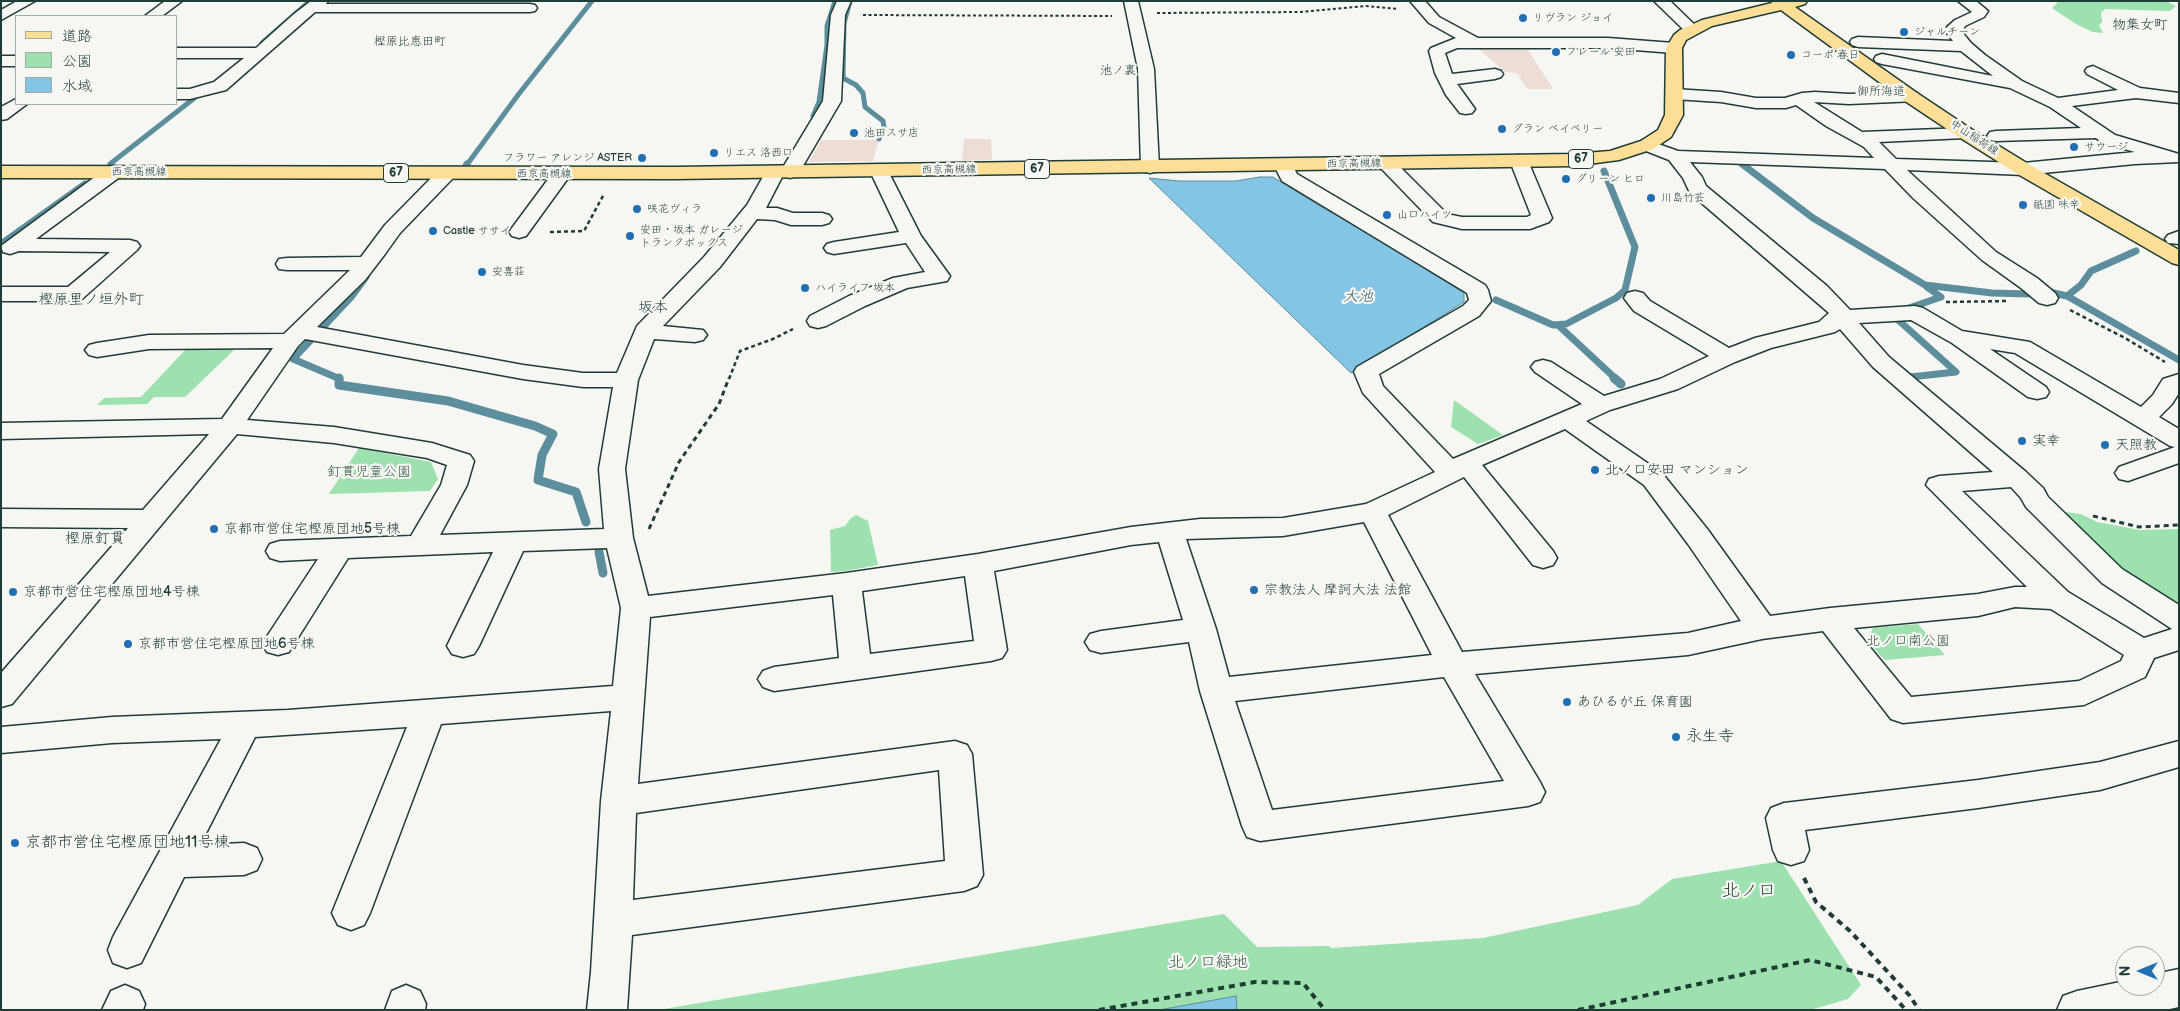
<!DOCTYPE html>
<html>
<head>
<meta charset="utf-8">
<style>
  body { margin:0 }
  #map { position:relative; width:2180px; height:1011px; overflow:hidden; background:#f6f6f2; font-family:"Balsamiq Sans","Klee One",sans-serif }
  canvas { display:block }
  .frame { position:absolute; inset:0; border:2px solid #1f3d34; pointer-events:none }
  .legend { position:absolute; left:15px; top:15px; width:162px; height:90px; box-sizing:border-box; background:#f6f6f2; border:1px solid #a0aca6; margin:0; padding:6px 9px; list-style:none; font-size:15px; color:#1f3d34 }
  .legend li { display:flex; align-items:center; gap:10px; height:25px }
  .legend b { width:25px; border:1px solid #a0aca6 }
  .north { position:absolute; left:2115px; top:946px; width:50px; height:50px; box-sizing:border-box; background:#f6f6f2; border:1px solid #a0aca6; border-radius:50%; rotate:270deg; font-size:14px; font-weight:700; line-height:20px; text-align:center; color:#1f3d34 }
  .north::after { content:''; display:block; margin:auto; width:18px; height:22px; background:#1f6fb2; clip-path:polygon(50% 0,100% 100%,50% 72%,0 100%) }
</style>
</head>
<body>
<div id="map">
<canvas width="2180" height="1011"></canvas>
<div class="frame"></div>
<ul class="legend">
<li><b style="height:6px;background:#fcde96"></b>道路</li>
<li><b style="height:14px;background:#9ce1ae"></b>公園</li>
<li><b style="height:14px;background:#84c4e4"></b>水域</li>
</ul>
<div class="north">N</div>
</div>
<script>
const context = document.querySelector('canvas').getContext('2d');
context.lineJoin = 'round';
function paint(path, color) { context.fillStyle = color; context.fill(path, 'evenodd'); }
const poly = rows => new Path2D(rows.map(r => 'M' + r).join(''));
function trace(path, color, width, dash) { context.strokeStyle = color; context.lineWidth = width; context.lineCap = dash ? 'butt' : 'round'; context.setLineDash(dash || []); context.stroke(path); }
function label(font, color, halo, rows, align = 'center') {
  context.font = font + ' "Balsamiq Sans","Klee One",sans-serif'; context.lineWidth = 4.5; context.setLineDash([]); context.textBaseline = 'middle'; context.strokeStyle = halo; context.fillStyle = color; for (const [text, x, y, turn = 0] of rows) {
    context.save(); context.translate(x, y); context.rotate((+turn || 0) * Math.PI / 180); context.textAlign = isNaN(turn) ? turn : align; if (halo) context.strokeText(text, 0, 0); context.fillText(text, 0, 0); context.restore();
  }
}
const built = poly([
  [1474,45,1525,45,1553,89,1527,89,1517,73,1505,72],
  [964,139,991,139,992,160,962,161],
  [821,140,879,140,873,161,809,162]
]);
const green = poly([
  [2064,1,2166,1,2176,6,2170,11,2105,9,2101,13,2102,22,2099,25,2103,33,2093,32,2076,24,2052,8,2058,2],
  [194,346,230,347,234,350,185,397,154,397,147,404,97,405,104,398,141,397,186,349],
  [1454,400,1503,435,1478,444,1451,427],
  [359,448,431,462,438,479,430,491,329,494],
  [2049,510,2081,514,2097,522,2140,530,2179,529,2179,614,2135,589],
  [856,515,868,521,878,565,845,571,831,572,830,530,845,526,851,518],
  [1918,624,1945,655,1885,660,1867,641,1873,628],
  [1781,861,1861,985,1848,999,1810,1010,658,1010,1224,914,1257,947,1329,946,1331,948,1483,938,1638,905,1672,879]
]);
const water = poly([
  [1260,177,1273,177,1325,209,1357,226,1464,293,1464,302,1351,373,1149,178,1179,181,1235,181,1260,177],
  [1236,996,1237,1010,1159,1010,1236,996]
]);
const streamFar2 = poly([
  [850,1,844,23,843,78,856,85,863,93,865,107,883,121,884,127,879,139],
  [262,43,310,1],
  [813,116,819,102,827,45,827,26,835,1],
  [1740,163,1744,166],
  [110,164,206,89],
  [466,166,518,95,592,1]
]);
const streamFar1 = poly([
  [1742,164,1813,218,1925,285,1992,293,2028,294,2049,292,2067,296,2179,360],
  [466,166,467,164],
  [1,244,85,184],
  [2067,296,2081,285,2091,271,2136,251],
  [1496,300,1553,325,1566,324,1616,298,1625,290,1635,247,1604,171],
  [1906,309,1941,297,1927,287],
  [1896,318,1956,372,1910,377],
  [1558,325,1616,379],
  [340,379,293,359,352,296,366,277]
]);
const stream = poly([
  [339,378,339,385,448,401,535,426,553,434,542,455,538,480,576,492,586,522],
  [1614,378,1621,384],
  [599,552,603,573]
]);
const pathFar3 = poly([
  [1157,13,1300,12,1366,6,1398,9],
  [863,15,1112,16]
]);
const pathFar2 = poly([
  [550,232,584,231,604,194],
  [1946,302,2009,301],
  [2070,310,2125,338,2165,362],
  [729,379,740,351,773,339,793,329]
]);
const pathFar1 = poly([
  [2093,516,2139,527,2179,525],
  [649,529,679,462,719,404,729,378]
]);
const path = poly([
  [1804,878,1816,902,1850,931,1910,996,1919,1010],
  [1099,1010,1255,982,1303,983,1325,1010],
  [1578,1010,1810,960,1876,977,1906,1010]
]);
const minor = poly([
  [17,1,35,1,1,20,1,10,17,1],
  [165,1,182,1,162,16,145,16,165,1],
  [311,1,328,1,326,4,530,4,535,5,537,8,535,11,530,12,315,12,226,90,190,99,176,99,176,89,190,89,214,82,244,58,176,58,176,48,256,48,294,14,311,1],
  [837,1,851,1,845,15,841,101,797,176,790,178,783,175,766,208,777,208,793,213,822,213,829,215,832,219,829,223,822,225,791,225,775,220,757,219,720,267,663,326,703,330,707,335,703,340,695,342,654,339,638,380,625,469,633,538,648,596,846,573,978,554,1131,527,1200,519,1283,518,1366,504,1435,472,1363,393,1354,372,1357,367,1463,306,1469,300,1467,293,1282,181,1274,165,1276,161,1283,159,1290,161,1297,174,1485,285,1488,290,1491,301,1479,316,1379,374,1383,386,1453,459,1582,404,1535,372,1531,367,1535,362,1543,360,1551,362,1604,396,1660,379,1709,356,1634,311,1624,298,1627,293,1635,291,1643,293,1650,301,1729,348,1755,338,1819,322,1829,313,1690,193,1683,178,1669,160,1641,149,1638,145,1641,141,1647,140,1678,151,1874,158,1864,147,1826,126,1796,105,1786,108,1756,108,1721,102,1674,99,1668,98,1666,94,1668,90,1674,89,1721,92,1756,98,1785,98,1802,93,1815,92,1849,94,1911,92,1917,93,1919,97,1917,101,1849,104,1814,102,1862,132,1965,128,1971,129,1974,133,1971,137,1965,138,1879,142,1896,159,2023,163,2135,152,2103,143,2096,138,1996,141,1990,140,1987,136,1990,132,1996,131,2081,128,2050,107,2010,88,1882,64,1876,62,1874,59,1876,56,1882,54,1993,76,1961,51,1858,47,1852,45,1850,42,1852,39,1858,37,1953,41,1946,32,1947,27,1955,20,1972,12,1958,1,1976,1,1988,11,1984,17,1965,26,1962,32,1971,43,1985,55,2022,81,2058,98,2118,90,2087,74,2085,71,2087,68,2093,66,2140,88,2179,93,2179,103,2136,98,2072,106,2115,135,2179,154,2179,162,2135,164,2023,175,1907,170,1996,252,2037,278,2055,293,2058,298,2055,303,2047,305,2039,303,2021,288,1982,260,1913,198,1885,169,1690,162,1702,177,1706,186,1827,286,1850,310,1915,306,1923,308,1962,331,2030,342,2141,407,2153,395,2163,379,2179,374,2179,393,2172,404,2159,417,2179,429,2179,463,2128,481,2119,479,2115,473,2119,467,2175,447,2170,446,2015,353,1990,349,2046,387,2049,392,2046,397,2037,399,2028,397,1952,343,1911,320,1859,323,1889,357,2026,472,2043,488,2048,497,2122,569,2179,605,2179,650,2154,658,2145,677,2084,705,1903,723,1891,719,1823,631,1762,639,1688,655,1475,674,1540,782,1545,792,1540,802,1528,806,1260,841,1247,837,1242,826,1200,691,1189,642,1101,653,1090,650,1085,642,1090,634,1101,631,1183,620,1159,542,1131,545,994,571,1007,650,1002,658,991,661,774,691,763,687,758,679,763,671,774,667,839,658,833,595,650,617,638,784,955,741,967,745,972,754,983,875,977,886,964,891,632,935,627,1010,587,1010,591,972,601,801,611,711,441,724,370,913,364,925,351,930,338,925,332,913,407,727,255,737,200,845,244,843,257,848,262,859,257,870,244,875,184,877,141,963,127,968,113,963,108,950,113,937,221,739,112,743,1,753,1,727,112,717,288,710,613,686,621,608,607,548,523,551,479,646,474,654,463,657,452,654,447,646,493,552,348,558,289,652,278,655,267,652,262,644,318,559,280,561,270,558,266,551,270,544,280,541,411,536,441,485,447,465,427,458,334,443,237,434,12,704,1,707,1,673,128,528,1,527,1,509,143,510,209,434,1,439,1,423,222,419,273,348,149,349,97,357,89,355,85,350,89,345,97,343,149,335,284,334,350,270,287,270,279,269,276,264,279,259,287,258,361,257,385,225,439,170,446,168,453,170,455,174,453,178,400,233,385,254,365,280,317,327,523,365,583,373,617,373,637,326,704,257,747,205,768,168,775,166,782,169,823,101,831,15,837,1],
  [1840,329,1873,367,1993,472,1939,476,1929,479,1926,485,2027,587,2015,587,1978,594,1830,608,1770,616,1708,530,1662,473,1586,421,1610,410,1678,389,1735,362,1771,348,1835,332,1840,329],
  [305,339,523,379,583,387,613,387,599,469,604,529,440,535,467,485,474,461,470,455,432,443,334,427,247,420,298,346,305,339],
  [1565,429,1644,485,1688,544,1741,621,1688,633,1462,652,1388,515,1464,477,1533,565,1543,568,1553,565,1557,558,1553,551,1482,465,1565,429],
  [2011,487,2021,498,2026,507,2102,583,2172,629,2144,638,2068,592,1962,491,2011,487],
  [1364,522,1432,655,1229,677,1216,629,1186,539,1283,536,1364,522],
  [965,576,974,641,870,654,862,591,965,576],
  [2015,607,2051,609,2124,655,2121,661,2079,681,1911,697,1854,628,1978,616,2015,607],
  [1444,677,1504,781,1272,810,1235,701,1444,677],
  [939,770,945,861,633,900,636,813,939,770],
  [1124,1,1138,1,1154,69,1159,167,1157,171,1150,173,1143,171,1141,167,1138,69,1124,1],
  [1410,1,1425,1,1439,17,1478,38,1608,38,1674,43,1680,45,1682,48,1680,51,1674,53,1608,48,1457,48,1445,53,1452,74,1495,69,1501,71,1503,74,1501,77,1495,79,1457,84,1475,109,1472,113,1466,114,1460,113,1446,95,1435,73,1429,51,1431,48,1456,38,1429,23,1410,1],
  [1654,1,1670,1,1699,29,1696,32,1691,34,1686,32,1654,1],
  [1,56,16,56,16,66,1,66,1,56],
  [16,99,16,104,27,104,7,119,1,120,1,107,16,99],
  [1519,155,1526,157,1528,161,1552,218,1549,222,1530,229,1462,229,1433,222,1376,163,1378,159,1385,157,1392,159,1447,214,1462,217,1527,217,1531,215,1510,161,1512,157,1519,155],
  [879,165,886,167,888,171,921,236,950,276,947,281,907,288,865,306,826,326,818,328,810,326,807,321,810,316,849,296,893,278,925,272,906,243,834,254,827,252,824,248,827,244,834,242,899,232,870,171,872,167,879,165],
  [114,166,121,168,123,172,121,176,36,239,130,240,137,242,140,246,137,250,82,299,74,301,1,301,1,287,68,287,110,252,19,251,10,254,3,252,1,246,107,168,114,166],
  [562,168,569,170,571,174,526,236,519,238,512,236,509,232,512,228,555,170,562,168],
  [2179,231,2179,244,2168,243,2165,239,2168,235,2179,231],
  [2179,741,2179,767,2100,790,1978,808,1805,830,1809,850,1804,861,1791,865,1778,861,1773,850,1766,818,1771,808,1784,803,1978,780,2100,762,2179,741],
  [2179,969,2179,1007,2165,1010,2057,1010,2063,996,2077,991,2125,981,2125,986,2155,986,2155,974,2179,969],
  [125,985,139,991,145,1004,143,1010,102,1010,111,991,125,985],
  [406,985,420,991,426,1004,425,1010,385,1010,392,991,406,985]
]);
const major = poly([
  [1771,1,1807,1,1805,4,1795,7,1917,93,1971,129,2030,165,2179,250,2179,265,2172,263,2016,173,1959,137,1905,101,1781,10,1712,26,1686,40,1682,48,1683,115,1671,137,1653,149,1619,160,1573,166,675,179,1,178,1,166,675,167,1573,154,1610,151,1641,141,1658,130,1665,115,1666,48,1674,35,1680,30,1702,20,1772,3,1771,1]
]);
const markers = [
  [1523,18,5,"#1f6fb2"],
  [1904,32,5,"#1f6fb2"],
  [1556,52,5,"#1f6fb2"],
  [1791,55,5,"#1f6fb2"],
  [1502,129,5,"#1f6fb2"],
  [854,133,5,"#1f6fb2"],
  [2074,147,5,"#1f6fb2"],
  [714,153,5,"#1f6fb2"],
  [642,158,5,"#1f6fb2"],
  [1566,179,5,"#1f6fb2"],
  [1651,198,5,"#1f6fb2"],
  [2023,205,5,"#1f6fb2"],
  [637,209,5,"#1f6fb2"],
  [1387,215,5,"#1f6fb2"],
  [433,231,5,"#1f6fb2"],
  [630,236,5,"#1f6fb2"],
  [482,272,5,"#1f6fb2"],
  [805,288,5,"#1f6fb2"],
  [2022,441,5,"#1f6fb2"],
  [2105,445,5,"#1f6fb2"],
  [1595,470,5,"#1f6fb2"],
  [214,529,5,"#1f6fb2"],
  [1254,590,5,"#1f6fb2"],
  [13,592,5,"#1f6fb2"],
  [128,644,5,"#1f6fb2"],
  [1567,702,5,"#1f6fb2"],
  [1676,737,5,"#1f6fb2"],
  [15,843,5,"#1f6fb2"]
];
const farPoinames = [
  ["リヴラン ジョイ",1533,18],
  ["ジャルチーン",1914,32],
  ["フレール 安田",1566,52],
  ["コーポ 春日",1801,55],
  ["グラン ベイベリー",1512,129],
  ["池田スサ店",864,133],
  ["サウージ",2084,147],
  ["リエス 洛西口",724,153],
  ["フラワー アレンジ ASTER",632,158,"right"],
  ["グリーン ヒロ",1576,179],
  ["川島竹芸",1661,198],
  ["祇園 味辛",2033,205],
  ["咲花ヴィラ",647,209],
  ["山口ハイツ",1397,215],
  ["安田・坂本 ガレージ",640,230],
  ["トランクボックス",640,243],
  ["Castle ササイ",443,231],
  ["安喜荘",492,272],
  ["ハイライフ 坂本",815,288]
];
const farStreetnames = [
  ["中山稲荷線",1974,138,33],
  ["西京高槻線",1354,164,-1],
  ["西京高槻線",949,170,-1],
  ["西京高槻線",139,172],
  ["西京高槻線",544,174]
];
const farNeighbourhoodnames = [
  ["樫原比恵田町",410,42],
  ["池ノ裏",1118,71],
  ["御所海道",1881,92]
];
const shields = [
  [1581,159,25],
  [1037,169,25],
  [396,173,25]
];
const shieldNames = [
  ["67",1581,159],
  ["67",1037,169],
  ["67",396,173]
];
const farQuarternames = [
  ["物集女町",2140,25]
];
const poiNames = [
  ["実幸",2032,441],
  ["天照教",2115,445],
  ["北ノ口安田 マンション",1605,470],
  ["京都市営住宅樫原団地5号棟",224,529],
  ["宗教法人 摩訶大法 法館",1264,590],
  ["京都市営住宅樫原団地4号棟",23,592],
  ["京都市営住宅樫原団地6号棟",138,644],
  ["あひるが丘 保育園",1577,702]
];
const parkNames = [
  ["釘貫児童公園",369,472],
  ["北ノ口南公園",1908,641]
];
const waterNames = [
  ["大池",1358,297]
];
const neighbourhoodNames = [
  ["樫原里ノ垣外町",91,300],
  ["坂本",653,308],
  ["樫原釘貫",95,539]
];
const nearPoinames = [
  ["永生寺",1686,737],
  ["京都市営住宅樫原団地11号棟",25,843]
];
const nearParknames = [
  ["北ノ口緑地",1208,963]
];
const nearNeighbourhoodnames = [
  ["北ノ口",1749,891]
];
paint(built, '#eeddd6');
paint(green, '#9ce1ae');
paint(water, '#84c4e4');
trace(water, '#5c8e9e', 1);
trace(streamFar2, '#5c8e9e', 5);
trace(streamFar1, '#5c8e9e', 7);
trace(stream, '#5c8e9e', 9);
trace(minor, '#1f3d34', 3);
trace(major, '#1f3d34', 3);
trace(pathFar3, '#1f3d34', 2, [3, 2.5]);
trace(pathFar2, '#1f3d34', 2.5, [4, 3]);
trace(pathFar1, '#1f3d34', 3, [5, 4]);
trace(path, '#1f3d34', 4, [6, 5]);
paint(minor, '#f6f6f2');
paint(major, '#fcde96');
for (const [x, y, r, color] of markers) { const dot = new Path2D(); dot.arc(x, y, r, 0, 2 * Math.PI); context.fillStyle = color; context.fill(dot); trace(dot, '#f6f6f2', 2); }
label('11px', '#1f3d34', '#f6f6f2', farPoinames, 'left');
label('11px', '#1f3d34', '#f6f6f2', farStreetnames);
label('12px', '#1f3d34', '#f6f6f2', farNeighbourhoodnames);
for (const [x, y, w] of shields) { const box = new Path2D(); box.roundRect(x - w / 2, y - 9.5, w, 19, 4); context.fillStyle = '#f6f6f2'; context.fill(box); trace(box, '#1f3d34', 1); }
label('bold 12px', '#1f3d34', null, shieldNames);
label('14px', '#1f3d34', '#f6f6f2', farQuarternames);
label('14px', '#1f3d34', '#f6f6f2', poiNames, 'left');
label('14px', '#385e4c', '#f6f6f2', parkNames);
label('italic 15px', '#385f60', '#f6f6f2', waterNames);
label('15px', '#1f3d34', '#f6f6f2', neighbourhoodNames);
label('16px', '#1f3d34', '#f6f6f2', nearPoinames, 'left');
label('16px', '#385e4c', '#f6f6f2', nearParknames);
label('18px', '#1f3d34', '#f6f6f2', nearNeighbourhoodnames);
</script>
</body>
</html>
